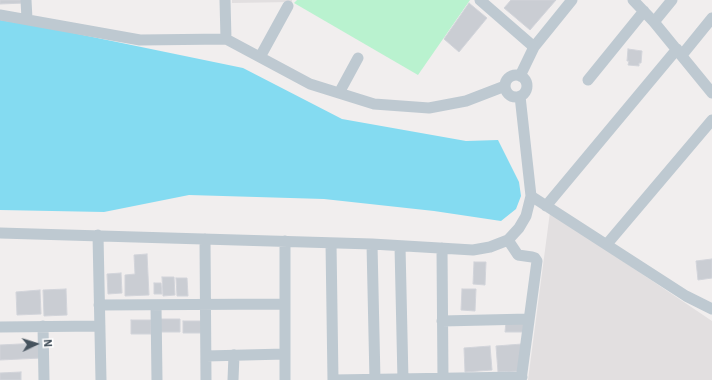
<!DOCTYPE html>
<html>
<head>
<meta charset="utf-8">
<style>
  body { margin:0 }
  #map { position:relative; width:712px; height:380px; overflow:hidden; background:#f1eeee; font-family:"IBM Plex Sans",sans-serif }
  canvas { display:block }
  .north { position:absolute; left:16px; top:324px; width:40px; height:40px; -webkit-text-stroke:3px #fff; paint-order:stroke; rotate:86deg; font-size:11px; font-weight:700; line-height:16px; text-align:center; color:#45525d }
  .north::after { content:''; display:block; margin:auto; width:14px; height:18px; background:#45525d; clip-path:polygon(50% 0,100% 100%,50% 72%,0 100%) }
</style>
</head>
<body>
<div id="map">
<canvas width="712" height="380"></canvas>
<div class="north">N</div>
</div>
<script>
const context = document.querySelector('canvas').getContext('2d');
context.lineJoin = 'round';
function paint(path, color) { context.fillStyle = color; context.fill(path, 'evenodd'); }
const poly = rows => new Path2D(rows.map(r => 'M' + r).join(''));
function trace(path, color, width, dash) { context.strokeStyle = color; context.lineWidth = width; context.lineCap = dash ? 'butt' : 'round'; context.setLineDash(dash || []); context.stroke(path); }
const education = poly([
  [232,0,292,0,292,2,232,3],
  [550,212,712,321,712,380,528,380]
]);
const green = poly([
  [297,0,470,0,418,75,294,3]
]);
const water = poly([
  [0,20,49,28,243,68,342,119,466,141,498,140,519,182,521,196,516,209,501,221,434,211,324,199,189,195,104,212,0,210]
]);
const building = poly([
  [0,0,25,0,25,3,0,4,0,0],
  [511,0,556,0,530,30,504,8,511,0],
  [469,3,487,18,459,52,444,39,469,3],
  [628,49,642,51,641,63,639,63,639,66,628,65,629,61,627,61,628,49],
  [147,254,149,295,125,296,125,275,135,274,134,255,147,254],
  [712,259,712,278,698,280,696,261,712,259],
  [474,262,486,262,485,285,473,284,474,262],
  [121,273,122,293,108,294,107,274,121,273],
  [162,277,174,277,175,295,163,296,162,277],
  [176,278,187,278,188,296,177,296,176,278],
  [154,283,161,283,162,294,154,294,154,283],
  [66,289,67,315,44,316,43,290,66,289],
  [462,289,476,289,475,311,461,310,462,289],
  [40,290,41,314,17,315,16,292,40,290],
  [160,319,180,319,180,332,160,332,160,319],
  [131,320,151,320,151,334,131,334,131,320],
  [183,321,205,321,205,333,183,333,183,321],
  [506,321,524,321,524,332,505,332,506,321],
  [40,343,41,358,0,360,0,345,40,343],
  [522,344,520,371,498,372,496,346,522,344],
  [490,346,492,370,465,372,464,348,490,346],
  [21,372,21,380,0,380,0,373,21,372]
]);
const minor = poly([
  [26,0,27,19],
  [225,0,226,39],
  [480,0,534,47],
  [633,0,654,22,712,93],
  [0,15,140,40,226,39,310,84,374,104,429,108,466,101,505,86],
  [654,22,672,0],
  [682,55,712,18],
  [260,57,288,6],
  '505 86a11 11 0 1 1 22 0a11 11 0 1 1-22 0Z',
  [520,76,534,47,572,0],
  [588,80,644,11],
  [339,93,358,58],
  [531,196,686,296,712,309],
  [546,206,677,49],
  [0,233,372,244,473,250,490,247,508,240,519,228,526,216,531,196,520,96],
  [98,235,101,380],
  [205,239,206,380],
  [508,240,518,255,532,257,535,258,537,261,521,380],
  [285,241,285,380],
  [331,243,333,380],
  [372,244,375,380],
  [607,244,712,120],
  [400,246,403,380],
  [442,248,443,380],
  [99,305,285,304],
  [156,305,157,380],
  [442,321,529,319],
  [43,326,44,380],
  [0,327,100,326],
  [206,356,285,354],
  [233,380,234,355],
  [333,380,522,377]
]);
paint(education, '#e2dfe0');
paint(green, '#b9f2cf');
paint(water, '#84dbf1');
paint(building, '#cacdd3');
trace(building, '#d2d4da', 1);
trace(minor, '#bec9d1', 11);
</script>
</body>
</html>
